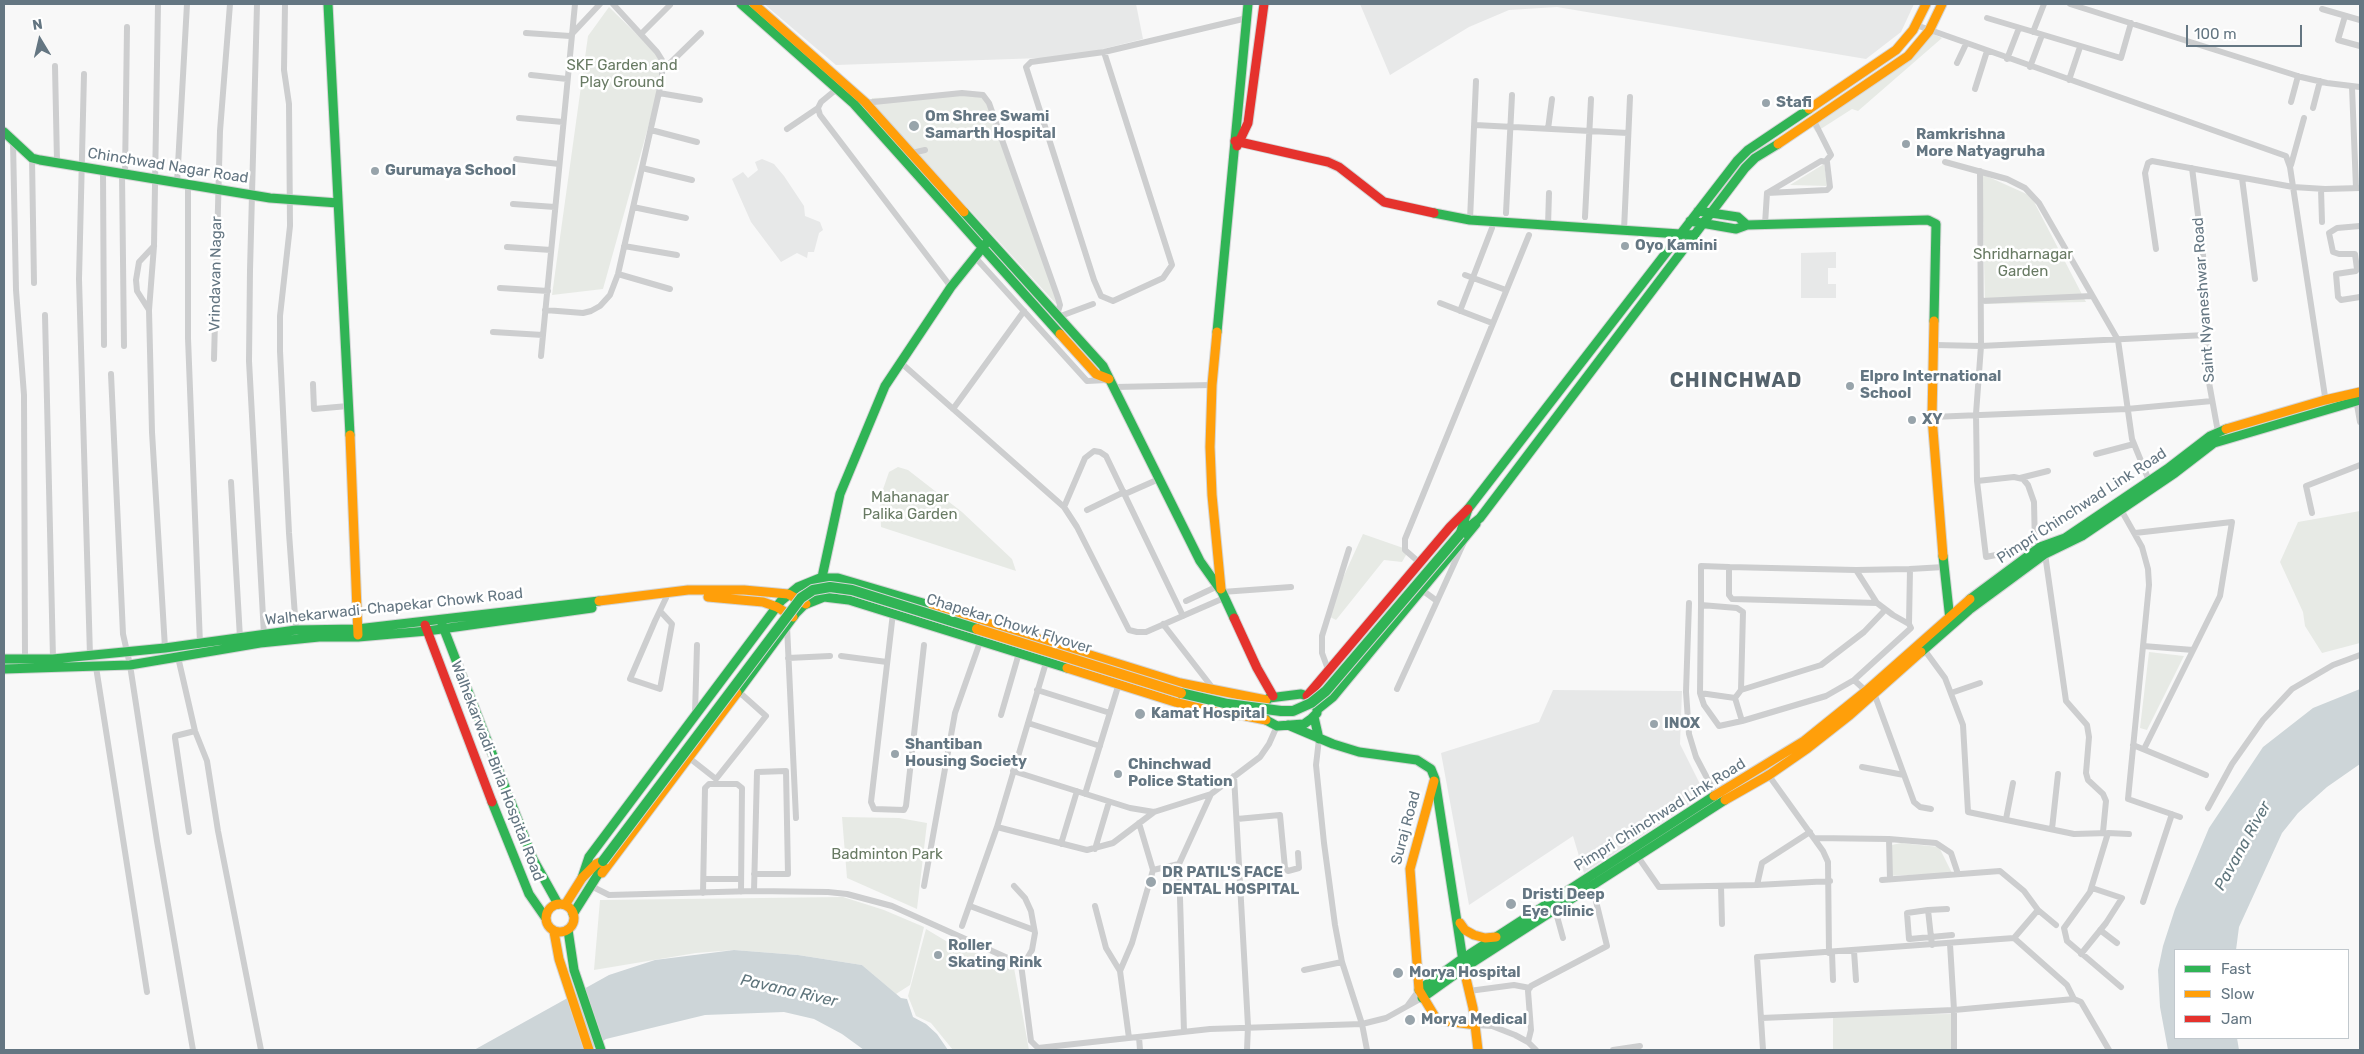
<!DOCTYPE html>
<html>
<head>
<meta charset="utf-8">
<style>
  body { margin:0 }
  #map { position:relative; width:2364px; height:1054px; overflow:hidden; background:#f8f8f8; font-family:Rubik,sans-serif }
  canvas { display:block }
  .frame { position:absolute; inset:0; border:5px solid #647682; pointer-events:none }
  .legend { position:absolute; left:2174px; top:949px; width:175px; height:90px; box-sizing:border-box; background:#fff; border:1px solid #c1c8cd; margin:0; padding:6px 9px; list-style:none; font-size:15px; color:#647682 }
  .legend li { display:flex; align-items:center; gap:10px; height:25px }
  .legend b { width:25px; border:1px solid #c1c8cd }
  .north { position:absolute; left:15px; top:15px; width:50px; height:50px; -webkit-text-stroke:4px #fff; paint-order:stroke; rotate:351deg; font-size:14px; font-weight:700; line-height:20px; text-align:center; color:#647682 }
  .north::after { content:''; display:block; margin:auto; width:18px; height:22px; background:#647682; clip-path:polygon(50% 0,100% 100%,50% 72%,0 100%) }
  .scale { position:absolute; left:2186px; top:25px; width:116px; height:22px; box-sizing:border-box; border:2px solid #647682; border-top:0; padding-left:6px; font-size:15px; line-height:18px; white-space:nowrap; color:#647682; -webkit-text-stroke:4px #fff; paint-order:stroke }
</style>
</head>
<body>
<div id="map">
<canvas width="2364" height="1054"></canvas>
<div class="frame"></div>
<ul class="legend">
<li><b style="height:6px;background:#30b455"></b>Fast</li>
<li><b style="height:6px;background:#ff9f0a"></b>Slow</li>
<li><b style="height:6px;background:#e5322d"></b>Jam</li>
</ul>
<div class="north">N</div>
<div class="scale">100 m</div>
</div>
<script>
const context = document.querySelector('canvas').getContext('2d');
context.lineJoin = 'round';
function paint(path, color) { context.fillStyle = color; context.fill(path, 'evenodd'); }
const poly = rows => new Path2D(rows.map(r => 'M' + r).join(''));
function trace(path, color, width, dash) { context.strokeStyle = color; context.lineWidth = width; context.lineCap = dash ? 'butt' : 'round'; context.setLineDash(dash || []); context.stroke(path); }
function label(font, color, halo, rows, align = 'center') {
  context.font = font + ' Rubik,sans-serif'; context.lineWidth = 5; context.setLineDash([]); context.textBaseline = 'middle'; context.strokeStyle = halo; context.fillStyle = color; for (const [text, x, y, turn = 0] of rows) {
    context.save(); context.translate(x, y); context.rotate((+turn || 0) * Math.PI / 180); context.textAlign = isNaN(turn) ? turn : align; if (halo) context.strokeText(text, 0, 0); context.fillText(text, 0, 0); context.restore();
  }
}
const built = poly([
  [764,4,1136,4,1143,39,1071,57,836,65],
  [1360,4,1914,4,1901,32,1866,59,1557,7,1509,10,1469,27,1390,75],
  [762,159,774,164,784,176,804,206,805,216,820,222,823,230,819,233,814,252,808,252,807,258,797,253,781,262,751,222,732,179,743,172,748,178,758,170,755,162],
  [1836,252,1836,268,1828,268,1828,284,1836,284,1836,298,1801,298,1801,253],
  [1553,690,1682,691,1680,744,1705,794,1584,873,1573,836,1469,905,1441,753,1539,722]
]);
const green = poly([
  [609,7,666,63,603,289,552,295,588,36],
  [1929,32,1942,38,1858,111,1852,109,1816,132,1811,125,1909,58],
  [984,95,1059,307,871,102,872,98],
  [1824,164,1828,186,1790,185],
  [1982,174,2031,196,2086,302,1985,304],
  [898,467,908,470,962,512,1012,559,1016,571,881,527,880,498,889,472],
  [2360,511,2360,643,2322,653,2305,626,2303,612,2280,562,2298,522],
  [1363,534,1409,550,1402,562,1384,560,1336,620,1326,615],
  [2149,652,2184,656,2147,730,2140,728],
  [842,817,899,818,927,823,917,909,847,878],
  [1901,843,1939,847,1952,873,1887,876,1887,846],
  [843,897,884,910,924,927,910,985,896,994,862,965,798,955,734,950,696,953,594,970,600,900],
  [926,929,946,941,1014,968,1029,1050,953,1050,931,1023,916,1016,908,996],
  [1954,1014,1954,1050,1833,1050,1833,1015]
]);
const water = poly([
  [2360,689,2360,764,2327,787,2298,813,2282,833,2239,927,2236,950,2175,950,2175,1038,2237,1038,2239,1050,2168,1050,2160,1007,2158,970,2163,946,2175,909,2209,828,2263,747,2313,708],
  [734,950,798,955,862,965,901,998,907,999,913,1017,926,1024,937,1034,948,1050,864,1050,842,1034,814,1019,784,1012,705,1015,606,1039,589,1050,474,1050,609,975,655,960]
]);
const street = poly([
  [257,4,250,270,249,361,264,635],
  [285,4,284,70,289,104,290,226,280,316,280,351,289,533,296,630],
  [2070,4,2301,77,2327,83,2360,87],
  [2322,9,2360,20],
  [2345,16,2338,40,2360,46],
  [1987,18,2121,58,2131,23],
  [1916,25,2286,156,2290,167,2326,403],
  [2033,32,2044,4],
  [526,33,570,36,600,4],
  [641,34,670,5],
  [1104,52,1172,265,1163,278,1113,301,1101,296,1094,280,1026,67,1031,62,1104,52,1247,18],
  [2007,59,2019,28],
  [1957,63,1966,44],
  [55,66,57,162],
  [2030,67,2042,35],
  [663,70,701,33],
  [84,74,79,279,90,656],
  [531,75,567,79],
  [2069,80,2080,47],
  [2352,87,2356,188],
  [838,88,821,102,818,108,820,115,951,287],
  [1975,89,1987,51],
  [659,93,700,100],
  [2291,102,2298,76],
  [854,104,962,93,983,95,989,103,1058,298,1060,305,1057,315],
  [2313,108,2320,81],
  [519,118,563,122],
  [1814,121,1831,155,1826,161],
  [1475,125,1628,133],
  [787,129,818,108],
  [1548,129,1552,99],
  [651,130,697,142],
  [13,141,16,290,24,395,25,659],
  [912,153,925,150],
  [32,158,34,283],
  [516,159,559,164],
  [1945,162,2007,179,2025,188,2039,203,2118,340,2132,439,2150,483],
  [2291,165,2304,118],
  [642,168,692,180],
  [2192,168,2203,254,2208,377,2218,432],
  [103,171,104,345],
  [1980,171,1981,346,1976,414,1977,481,1986,557,2035,547,2040,547,2045,554,2066,701,2087,725,2089,737,2086,773,2088,780,2103,794,2106,801,2103,832],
  [122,174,124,346],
  [125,175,127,27],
  [2242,178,2255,279],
  [177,183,187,4],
  [188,184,188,338,200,644],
  [2321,189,2322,222],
  [513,204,555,207],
  [633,207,686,218],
  [1506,213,1512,95],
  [1585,217,1591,99],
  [1470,220,1476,81],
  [1765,224,1767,193,1821,161,1827,162,1830,187,1827,190,1767,193],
  [1548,226,1549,193],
  [2360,226,2337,228,2329,233,2333,252,2339,254,2355,254,2357,269,2356,271,2336,274,2338,297,2341,300,2360,297],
  [1624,230,1630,97],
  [154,246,139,262,136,280,137,291,149,310,152,432,165,648],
  [624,246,677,255],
  [507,247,551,250],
  [2156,249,2145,173,2148,163,2152,161,2293,187,2325,189,2360,188],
  [974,256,1087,381,1107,380],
  [618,274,670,289],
  [1465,275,1506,290],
  [500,288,548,291],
  [1981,301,2092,296],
  [1440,303,1492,323],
  [149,310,154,246,158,4],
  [545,310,583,313,591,311,600,306,610,295,618,274,662,79,662,60,657,52,613,4],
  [1460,311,1492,228],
  [45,315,53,659],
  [1058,317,1093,304],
  [493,332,543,335],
  [1935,345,1981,346,2206,335],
  [541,356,575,4],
  [214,359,220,131,230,4],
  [900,362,1064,507,1077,527,1129,630,1137,632,1146,632,1224,598],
  [111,374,123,634,130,665,157,841,193,1050],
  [313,384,314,409,348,406],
  [1115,387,1212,385],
  [2356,399,2360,422],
  [953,409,1024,311],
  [1932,417,2127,409,2212,401],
  [2096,454,2134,444],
  [2020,478,2048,471],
  [1977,481,2014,477,2023,479,2028,485,2034,502,2035,547],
  [231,482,240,638],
  [1125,494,1159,479],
  [1064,507,1085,458,1094,451,1100,452,1106,456,1183,616],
  [2120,508,2142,547,2148,569,2149,585,2128,799,2180,817],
  [1087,510,1124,492],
  [2312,513,2306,486,2360,465],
  [2135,533,2232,522,2220,596,2144,749],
  [1420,563,1405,550,1405,539,1529,235],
  [1856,570,1910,569],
  [1422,590,1437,601],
  [1222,592,1291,587],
  [1186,601,1218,586],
  [1689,603,1686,692,1689,734,1696,757,1717,797],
  [1877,603,1856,570,1729,567,1729,595,1732,599,1877,603,1893,615,1909,624],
  [1701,605,1701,566,1729,567],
  [1885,610,1864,632,1821,665,1741,690,1735,698,1742,721,1826,696,1854,680,1911,628,1909,624,1910,569,1944,567],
  [660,611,672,624,660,689,630,679,655,621,666,598],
  [893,613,871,802,874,809,904,810,906,806,924,645],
  [1163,624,1215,691],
  [787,626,796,818],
  [2143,646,2193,650],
  [1923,648,1945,678,1963,725,1968,812,2074,834,2108,833,2090,892,2064,928,2067,941,2121,987],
  [841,656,887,662],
  [178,657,195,731,207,761,218,831,261,1050],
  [788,658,830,656],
  [96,667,147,992],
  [1329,672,1322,653,1322,636,1349,549],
  [1854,680,1866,691,1874,693,1914,802,1920,807,1931,809],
  [1397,689,1464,542],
  [1037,690,1110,713],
  [1700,693,1701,605,1737,608,1743,612,1741,690],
  [1951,693,1980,683],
  [1735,698,1700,693,1704,705,1719,726,1742,721],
  [695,714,697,645],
  [1001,715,1019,653],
  [1028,723,1100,746],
  [1319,739,1316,765,1324,843,1335,925,1342,962,1362,1024,1367,1050],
  [2133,745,2206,775],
  [688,757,716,779,766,716,738,691],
  [1862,767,1904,775],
  [1013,771,1130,808,1154,812,1211,794,1260,757,1269,744,1277,726],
  [1767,773,1823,851,1828,862,1829,953],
  [1234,776,1248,1026,1247,1050],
  [1085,794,1120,680],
  [2208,808,2232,764,2263,720,2292,689,2333,665,2360,655],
  [1237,819,1280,815,1285,868,1288,871,1299,868,1298,853],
  [2006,819,2013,783],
  [1139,823,1153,870],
  [997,827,1087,850,1113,843,1154,812],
  [2052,829,2058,774],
  [189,832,175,738,175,736,195,731],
  [2108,833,2129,834],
  [1814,838,1889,839,1936,843,1951,853,1958,874],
  [1889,839,1890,879],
  [1061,844,1077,791],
  [1095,849,1109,802],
  [1636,854,1659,887,1757,885,1830,881],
  [704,879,741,879],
  [1757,885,1762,863,1810,832],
  [591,886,609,895,754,891,828,892,847,894,892,906,1021,964,1031,1041,1038,1048,1210,1029,1362,1024,1386,1018,1422,998],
  [924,886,955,713,985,628],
  [1014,886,1025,898,1031,911,1035,933,1032,950,1028,957],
  [1721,886,1722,924],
  [754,891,757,772,786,771,788,874,754,874],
  [703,893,705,788,709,784,737,784,742,788,741,892],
  [2143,902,2172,814],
  [970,906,1034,930],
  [1095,906,1106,948,1120,971],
  [1555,909,1563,938],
  [1928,910,1947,909],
  [2038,910,2056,925],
  [962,926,997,827,1048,656],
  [2100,930,2117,943],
  [2014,938,2067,985,2074,999,2081,1002,2109,1050],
  [1950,944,1954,1010,1954,1050],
  [1932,945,1931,937,1928,910,1907,913,1909,939,1910,939,1952,935],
  [1854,951,1856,980],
  [1832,952,1833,980],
  [2081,954,2106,923,2122,898,2092,888],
  [1304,970,1342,962],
  [1469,991,1514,985,1530,988],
  [1408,1005,1419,990],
  [1761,1018,1954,1010,2074,999],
  [1476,1025,1492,1026,1515,1035,1528,1042,1536,1050],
  [1184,1032,1179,864,1211,794],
  [1139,1037,1140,1050],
  [1129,1038,1120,971,1132,943,1153,870,1179,864],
  [1528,1042,1531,1030,1528,991,1531,986,1607,946,1592,885],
  [1613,1050,1640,1046],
  [1763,1050,1757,957,2014,938,2038,910,2024,891,2000,871,1882,880]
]);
const fast = poly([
  [328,4,350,435],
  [741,4,854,104,1060,334],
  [4,132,32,158,40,160,270,198,338,203],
  [1698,211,1738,217,1747,225],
  [964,212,1103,366,1200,561,1222,592,1234,618],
  [1434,213,1470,220,1695,235],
  [1690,221,1736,229,1747,225,1928,220,1936,224,1934,321],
  [1217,332,1248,4],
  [1460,534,1480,518,1745,168,1755,158,1778,144],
  [1460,534,1468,509,1737,161,1748,150,1809,109],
  [1943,556,1950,620],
  [821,582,840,494,885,386,951,287,987,242],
  [1970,599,2040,547,2065,538,2167,469,2210,436,2226,429],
  [442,624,533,859,558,904],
  [1921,652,1969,610,2045,554,2082,536,2175,473,2214,443,2360,400],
  [4,659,53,659,165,648,296,630,357,629,599,601],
  [4,669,130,665,260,643,319,637,358,637,427,631,592,608],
  [737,693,796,613,804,605,824,597,849,600,1067,668],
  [1301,694,1310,697,1317,705,1317,713,1311,719,1304,724,1277,726,1266,720,1262,708,1269,698,1301,694],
  [1318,709,1333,697,1476,524],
  [1314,717,1319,739],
  [1288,725,1333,744,1359,752,1417,760,1431,769,1435,779,1465,974],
  [492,802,529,894,545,917],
  [582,878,589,857,781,601,798,587,820,578,838,578,933,606],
  [573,914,602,868,603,861],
  [568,930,574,970,601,1050],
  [1419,990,1462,959,1714,796],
  [1422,998,1464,968,1725,800]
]);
const slow = poly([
  [754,4,865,102,964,212],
  [1809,109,1896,50,1913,30,1926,4],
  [1778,144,1908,56,1929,31,1942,4],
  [1934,321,1932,417,1943,556],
  [1217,332,1212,385,1210,447,1212,495,1221,589],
  [1060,334,1096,374,1109,379],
  [2226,429,2325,400,2360,392],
  [350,435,358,635],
  [708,597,763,602,777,607,793,617],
  [599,601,688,590,744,590,788,594,806,604],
  [933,606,1180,683,1266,700],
  [1067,668,1175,702,1266,720],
  [1434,781,1410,869,1419,990,1437,1020,1476,1025],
  [1714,796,1804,741,1866,691,1970,599],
  [1725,800,1769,775,1808,748,1850,715,1921,652],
  [602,873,737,693],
  '546 918a14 14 0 1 1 28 0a14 14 0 1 1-28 0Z',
  [565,905,582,878,596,864,603,861],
  [1460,923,1465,930,1474,935,1485,938,1496,937],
  [554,932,559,959,589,1050],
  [1465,974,1473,1008,1478,1050]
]);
const jam = poly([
  [1235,141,1328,162,1339,167,1384,202,1434,213],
  [1237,146,1248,123,1264,4],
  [1234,618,1257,668,1273,696],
  [425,625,492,802],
  [1307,696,1450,527,1468,509]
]);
const fastBridge = poly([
  [1181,693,1228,704,1281,711,1293,711,1311,703,1326,691,1460,534],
  [603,861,801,598,813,590,830,587,852,590,977,629]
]);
const slowBridge = poly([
  [977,629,1181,693]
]);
const markers = [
  [1766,103,5,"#98a4ab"],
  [914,126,6,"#98a4ab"],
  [1906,144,5,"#98a4ab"],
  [375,171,5,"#98a4ab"],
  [1625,246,5,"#98a4ab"],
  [1850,386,5,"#98a4ab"],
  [1912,420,5,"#98a4ab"],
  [1140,714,6,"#98a4ab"],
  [1654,724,5,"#98a4ab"],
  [895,754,5,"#98a4ab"],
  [1118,774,5,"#98a4ab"],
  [1151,882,6,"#98a4ab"],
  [1511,904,6,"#98a4ab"],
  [938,955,5,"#98a4ab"],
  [1398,973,6,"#98a4ab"],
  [1410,1020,6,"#98a4ab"]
];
const parkNames = [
  ["SKF Garden and",622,66],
  ["Play Ground",622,83],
  ["Shridharnagar",2023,255],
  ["Garden",2023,272],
  ["Mahanagar",910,498],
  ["Palika Garden",910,515],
  ["Badminton Park",887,855]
];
const poiNames = [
  ["Stafi",1776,103],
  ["Om Shree Swami",925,117],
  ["Samarth Hospital",925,134],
  ["Ramkrishna",1916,135],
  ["More Natyagruha",1916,152],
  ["Gurumaya School",385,171],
  ["Oyo Kamini",1635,246],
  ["Elpro International",1860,377],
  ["School",1860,394],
  ["XY",1922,420],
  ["Kamat Hospital",1151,714],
  ["INOX",1664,724],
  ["Shantiban",905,745],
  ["Housing Society",905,762],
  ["Chinchwad",1128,765],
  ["Police Station",1128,782],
  ["DR PATIL'S FACE",1162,873],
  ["DENTAL HOSPITAL",1162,890],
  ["Dristi Deep",1522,895],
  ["Eye Clinic",1522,912],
  ["Roller",948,946],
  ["Skating Rink",948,963],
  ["Morya Hospital",1409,973],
  ["Morya Medical",1421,1020]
];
const streetNames = [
  ["Chinchwad Nagar Road",168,166,9],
  ["Vrindavan Nagar",216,274,-89],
  ["Saint Nyaneshwar Road",2204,300,-94],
  ["Pimpri Chinchwad Link Road",2082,506,-33],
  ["Walhekarwadi-Chapekar Chowk Road",394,607,-6],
  ["Chapekar Chowk Flyover",1009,624,17],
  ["Walhekarwadi-Birla Hospital Road",497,771,69],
  ["Pimpri Chinchwad Link Road",1660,815,-32],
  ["Suraj Road",1406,828,-75]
];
const waterNames = [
  ["Pavana River",2243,846,-61],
  ["Pavana River",789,991,13]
];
const districtNames = [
  ["CHINCHWAD",1736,381]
];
paint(built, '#e7e8e8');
paint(green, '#e7eae5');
paint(water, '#cdd5d8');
trace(fast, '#d4d5d6', 11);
trace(slow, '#d4d5d6', 11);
trace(jam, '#d4d5d6', 11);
trace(street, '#cdcecf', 6);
trace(fast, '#30b455', 9);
trace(slow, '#ff9f0a', 9);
trace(jam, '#e5322d', 9);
trace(fastBridge, '#d4d5d6', 12, []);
trace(slowBridge, '#d4d5d6', 12, []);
trace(fastBridge, '#30b455', 10);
trace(slowBridge, '#ff9f0a', 10);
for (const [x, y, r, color] of markers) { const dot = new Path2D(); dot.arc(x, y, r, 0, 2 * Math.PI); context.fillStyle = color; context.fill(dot); trace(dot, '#fff', 2); }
label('15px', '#687a63', '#fff', parkNames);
label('bold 15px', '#647682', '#fff', poiNames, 'left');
label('15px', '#647682', '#fff', streetNames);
label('italic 16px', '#5f757c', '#fff', waterNames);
context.letterSpacing = '1px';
label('bold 20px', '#56646d', '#fff', districtNames);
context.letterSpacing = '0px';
</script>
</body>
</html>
